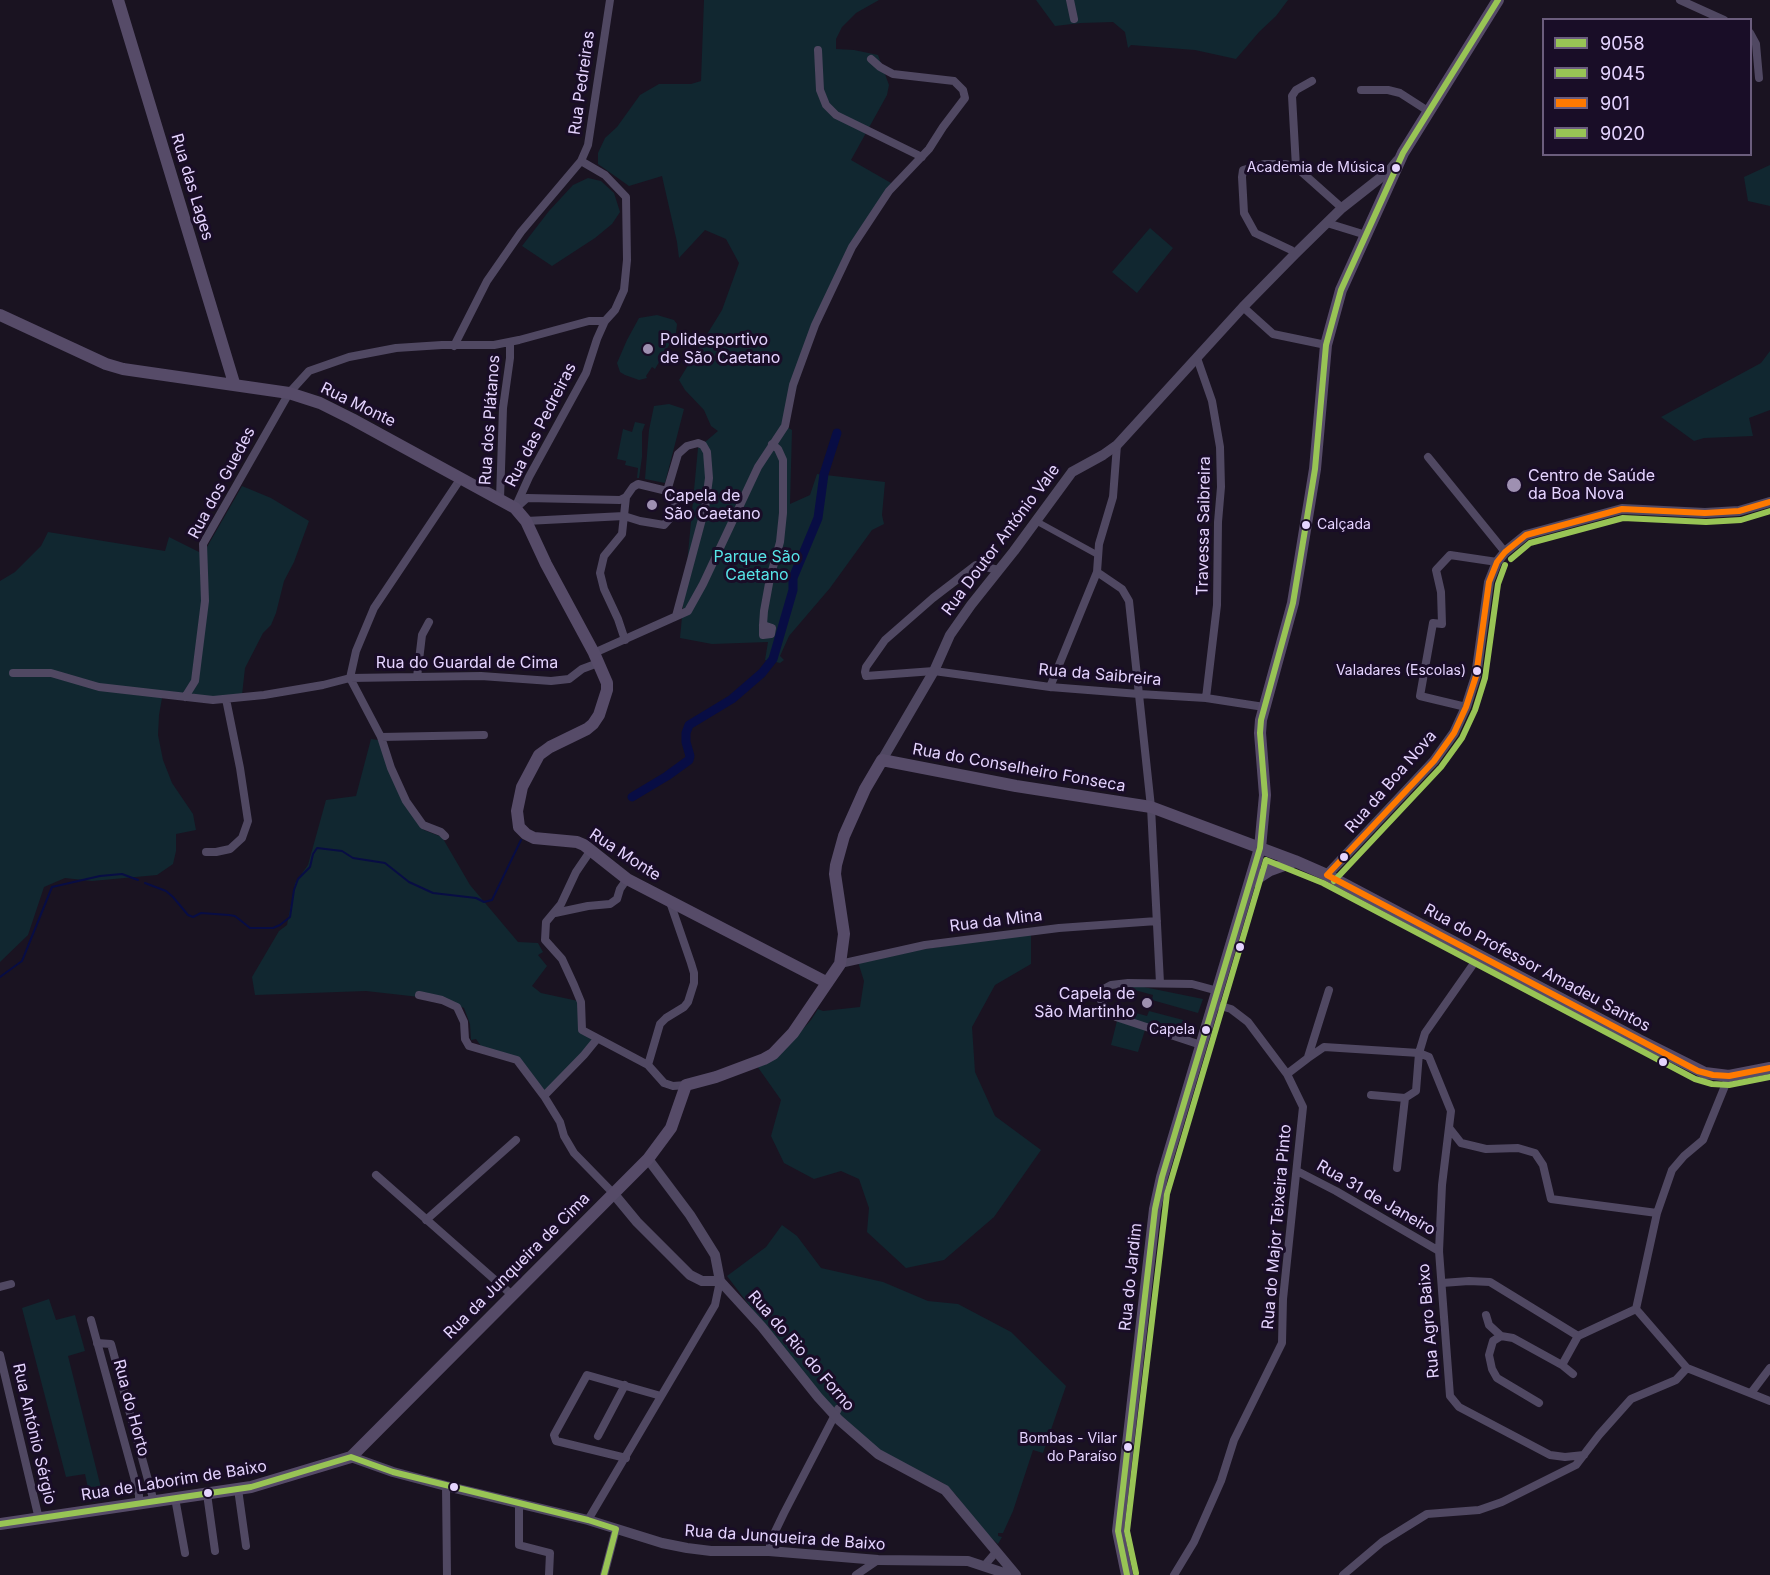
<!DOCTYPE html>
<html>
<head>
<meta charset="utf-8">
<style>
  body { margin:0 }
  #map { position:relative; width:1770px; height:1575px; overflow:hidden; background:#1a1321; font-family:Inter,sans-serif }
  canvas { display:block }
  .legend { position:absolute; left:1542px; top:18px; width:210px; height:138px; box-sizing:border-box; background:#190d27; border:2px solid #6b5d7d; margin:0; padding:8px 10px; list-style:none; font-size:18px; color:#e5d4ff }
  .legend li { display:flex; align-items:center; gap:12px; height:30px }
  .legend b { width:30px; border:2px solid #6b5d7d }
</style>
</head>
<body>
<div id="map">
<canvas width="1770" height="1575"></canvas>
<ul class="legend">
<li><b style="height:8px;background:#98c455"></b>9058</li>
<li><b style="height:8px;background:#98c455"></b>9045</li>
<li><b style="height:8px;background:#ff7900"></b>901</li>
<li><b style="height:8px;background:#98c455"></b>9020</li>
</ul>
</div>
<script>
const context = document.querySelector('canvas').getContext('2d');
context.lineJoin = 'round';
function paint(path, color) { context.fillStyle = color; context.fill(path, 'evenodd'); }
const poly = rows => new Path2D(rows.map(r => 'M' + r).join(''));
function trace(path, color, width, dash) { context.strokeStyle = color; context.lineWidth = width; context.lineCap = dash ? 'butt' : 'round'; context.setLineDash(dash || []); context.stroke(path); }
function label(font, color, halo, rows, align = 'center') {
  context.font = font + ' Inter,sans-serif'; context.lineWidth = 6; context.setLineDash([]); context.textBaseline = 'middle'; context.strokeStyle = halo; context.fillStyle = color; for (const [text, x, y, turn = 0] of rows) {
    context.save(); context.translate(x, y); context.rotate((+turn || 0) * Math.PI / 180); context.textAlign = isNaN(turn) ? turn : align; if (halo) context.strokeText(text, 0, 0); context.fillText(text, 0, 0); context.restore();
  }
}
const green = poly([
  [704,0,879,0,856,13,842,27,836,39,836,49,854,50,878,55,889,85,887,95,851,160,891,183,889,191,852,247,815,325,785,426,792,430,790,504,810,495,817,474,885,482,882,515,884,524,872,530,830,588,789,636,780,656,784,660,780,663,776,662,773,664,765,660,768,642,712,644,680,638,698,448,718,431,711,426,704,410,685,390,679,380,722,310,739,263,726,239,705,230,679,258,677,242,662,176,629,186,598,164,598,153,605,138,617,127,640,95,659,84,691,84,701,81],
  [1036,0,1288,0,1276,16,1259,32,1236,59,1195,50,1131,45,1128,48,1125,32,1113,22,1081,23,1055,26],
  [1770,165,1770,206,1748,201,1744,177],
  [588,178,601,181,614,193,620,212,612,224,595,238,552,266,522,246,549,211,573,185],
  [1150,228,1173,248,1137,293,1112,272],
  [657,315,674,320,677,324,676,333,655,369,652,367,646,376,647,378,639,380,625,375,620,372,617,363,627,340,639,318],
  [1770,351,1770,410,1749,418,1753,436,1704,438,1694,441,1661,417,1761,363],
  [669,404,684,409,665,483,645,479,649,430,654,406],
  [635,422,645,424,642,432,642,457,639,478,637,478,638,468,625,465,626,461,617,459,623,429,632,432],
  [242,486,271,498,309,521,294,562,284,581,276,613,271,625,263,633,245,668,242,695,234,699,162,698,159,715,158,735,163,760,172,783,193,814,196,830,176,834,176,851,173,864,157,875,92,881,65,878,44,887,28,935,0,962,0,581,15,572,41,546,48,532,165,551,169,537,203,554],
  [371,739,378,740,417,823,424,830,442,837,470,885,518,942,538,943,543,952,538,955,547,966,532,986,541,993,578,1001,578,1030,592,1039,592,1043,544,1092,519,1058,481,1046,476,1039,471,1040,470,1024,464,1008,446,1000,366,991,255,995,252,977,279,931,287,925,295,883,308,865,326,800,356,796],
  [1031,933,1031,964,995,985,972,1027,975,1072,995,1116,1041,1150,994,1217,944,1260,906,1268,867,1232,869,1208,859,1179,841,1171,814,1179,784,1163,771,1136,781,1100,757,1066,777,1058,811,1020,818,1009,823,1011,860,1007,864,981,858,962,899,953],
  [1139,986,1203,999,1198,1013,1152,1000,1153,995,1131,989,1128,990,1129,987],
  [1125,1010,1147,1016,1149,1011,1187,1021,1182,1037,1133,1020,1134,1014,1124,1011],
  [1117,1021,1145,1030,1138,1052,1111,1045],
  [782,1225,797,1236,821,1268,883,1282,928,1301,958,1304,1011,1332,1066,1386,1043,1453,1033,1450,1013,1511,1003,1533,998,1533,998,1536,1002,1537,998,1544,977,1525,956,1495,943,1483,881,1452,833,1408,800,1372,727,1276,766,1247],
  [49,1299,56,1320,75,1315,85,1351,68,1356,104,1500,91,1502,85,1474,66,1477,22,1308]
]);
const stream = poly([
  [145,883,166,891,173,897,188,915,193,917,201,913,229,915,235,916,250,928,273,928,280,925,290,917,294,890,298,879,310,867,313,854,317,848,342,851,353,858,385,863,409,882,433,893,476,898,484,902,492,900,521,840],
  [0,977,22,961,52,887,100,876,122,874,138,880]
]);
const canal = poly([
  [632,797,667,776,689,760,690,756,686,742,686,733,689,725,732,699,762,673,773,659,793,590,793,578,818,518,824,474,837,433]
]);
const pedestrian = poly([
  [1036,521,1098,555]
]);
const minor = poly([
  [1070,0,1074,19],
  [1680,0,1724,20],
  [1750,33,1756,44,1759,78],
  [818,50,820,90,826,105,836,115,922,157],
  [1312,81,1296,90,1292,96,1296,167,1342,208],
  [1361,90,1388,90,1400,93,1428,111],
  [1327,223,1366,235],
  [1295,254,1291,250,1255,233,1244,213,1242,177,1243,170,1264,164,1286,164,1296,167],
  [1243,307,1273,334,1326,345],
  [454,346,487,281,521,232,581,161,588,145,610,0],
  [1197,358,1212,401,1220,447,1221,487,1218,522,1217,605,1206,698],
  [1428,457,1505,552],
  [667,491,678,454,687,446,698,443,703,445,707,452,709,478,705,508,676,616],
  [500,499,503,408,510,358,510,343],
  [517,507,527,498,620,500,626,497,633,487,638,484,667,491,674,496,675,504,672,516,664,525,640,521,624,516,526,521],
  [515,508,529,477,586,373,597,339,605,321,615,310,624,290,627,260,626,197,605,175,581,161],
  [999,570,976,565,933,598,885,640,866,667,865,672,866,676,934,671,1050,687,1139,694,1206,698,1264,707],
  [1097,572,1122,589,1129,601,1151,807,1160,983],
  [763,625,772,628,771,634,763,635,763,625,764,611,770,578,780,542,783,513,783,460,778,449,772,444],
  [625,640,618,619,604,589,600,573,604,556,622,534,626,497],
  [594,653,688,611,703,584,758,467,785,426,793,385,815,325,852,247,889,191,929,149,943,127,965,98,963,90,954,81,893,74,880,67,871,59],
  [13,673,51,673,99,687,213,700,264,695,323,685,350,678,481,676,551,681,569,679,582,669,598,663],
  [417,677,422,635,429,622],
  [1050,687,1097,572,1099,544,1113,497,1117,445],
  [185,697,195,681,205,601,203,544,289,393,309,371,349,357,396,348,442,345,494,345,519,340,589,321,605,321],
  [1466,707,1420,696,1433,623,1442,624,1441,592,1436,570,1450,555,1497,562],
  [381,737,484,735],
  [445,836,441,832,423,825,406,801,391,768,381,737,350,678,356,651,374,608,461,478],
  [591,850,576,872,561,904,546,922,545,940,562,959,574,985,581,1002,582,1030,648,1065,664,1083,673,1086,686,1085],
  [206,852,216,852,230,849,242,838,248,821,240,768,226,699],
  [555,913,588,906,610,904,617,899,620,889,627,879],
  [840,964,925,945,1059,928,1157,921],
  [419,995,442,1000,457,1007,464,1022,465,1039,469,1046,517,1060,544,1096,560,1122,564,1136,574,1153,613,1193],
  [1201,1045,1116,1017,1106,1009,1099,997,1102,990,1111,985,1128,983,1192,984,1218,991],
  [1308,1057,1329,990],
  [648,1065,660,1024,666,1018,684,1007,688,1002,694,983,694,973,691,963,670,902],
  [1287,1074,1308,1058,1324,1047,1419,1053,1429,1057,1451,1111,1442,1185,1439,1251,1450,1396,1459,1407,1550,1455,1565,1457,1584,1455],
  [1371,1095,1405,1098],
  [544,1096,584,1055,597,1039],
  [1450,1129,1461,1143,1486,1149,1518,1148,1535,1153,1543,1165,1551,1199,1657,1213],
  [1397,1168,1405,1098,1416,1091,1419,1053,1425,1033,1479,956],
  [1297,1171,1336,1191,1439,1251],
  [376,1175,512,1295],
  [426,1220,516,1140],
  [1442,1283,1469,1281,1490,1282,1578,1336],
  [0,1287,11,1284],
  [1636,1309,1657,1213,1672,1170,1684,1156,1703,1140,1729,1076],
  [1636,1309,1687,1368,1770,1401],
  [1486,1315,1489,1325,1501,1336,1513,1338,1562,1365,1573,1374],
  [91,1320,139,1495,139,1504],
  [1501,1336,1493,1341,1489,1355,1492,1369,1497,1378,1539,1403],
  [1578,1336,1636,1309],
  [97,1343,111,1344,154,1502],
  [0,1355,39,1519],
  [1562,1365,1578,1336],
  [1751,1393,1770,1368],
  [598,1436,625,1385],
  [626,1458,556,1441,554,1435,587,1375,661,1396],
  [446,1486,447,1575],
  [238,1489,246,1546],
  [207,1494,215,1551],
  [175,1498,185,1553],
  [519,1503,519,1545,550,1553,549,1575],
  [588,1520,715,1305,720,1281],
  [769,1551,771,1540,784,1513,838,1409],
  [984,1566,996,1552],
  [604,1575,616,1529],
  [856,1575,878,1560],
  [1174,1575,1194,1542,1221,1481,1234,1440,1282,1343,1283,1299,1301,1126,1303,1107,1287,1074,1248,1022,1231,1009,1214,1004],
  [1343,1575,1382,1542,1427,1514,1479,1510,1502,1502,1576,1465,1599,1435,1631,1399,1676,1380,1687,1368]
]);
const tertiary = poly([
  [882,760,934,671,950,635,971,605,1014,551,1072,472,1103,455,1117,445,1243,307,1295,254,1342,208,1389,171,1397,161],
  [1327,875,1434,761,1454,733,1466,707,1476,676,1489,582,1497,562,1505,552,1526,535,1622,509,1705,513,1739,511,1770,502],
  [648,1159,690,1215,715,1255,720,1281,762,1327,818,1397,839,1420,878,1454,945,1490,1016,1575],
  [613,1193,637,1222,690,1275,702,1281,720,1281],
  [351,1457,393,1472,446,1486,588,1520,662,1543,687,1548,711,1551,769,1551,878,1560,968,1561,1010,1575]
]);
const secondary = poly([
  [118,0,234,383],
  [0,315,106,364,123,369,289,393,320,403,352,419,515,508,526,521,546,564,594,653,607,683,607,690,599,715,593,724,587,729,550,747,539,755,522,787,517,811,519,827,526,834,534,838,577,842,584,845,627,879,826,982],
  [1250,883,1270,870,1295,861],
  [0,1524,251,1487,351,1457,648,1159,671,1128,686,1085,716,1077,764,1059,773,1054,793,1033,840,964,844,934,835,874,836,865,844,836,865,789,882,760,1016,786,1151,807,1295,861,1327,875,1639,1040,1705,1073,1729,1076,1770,1068],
  [1127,1575,1118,1531,1155,1209,1162,1177,1260,848,1265,795,1260,733,1261,720,1293,603,1315,469,1326,345,1341,290,1403,153,1498,0]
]);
const bus1 = poly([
  [1127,1575,1118,1531,1155,1209,1162,1177,1260,848,1265,795,1260,733,1261,720,1293,603,1315,469,1326,345,1341,290,1403,153,1498,0]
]);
const bus2 = poly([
  [1511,559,1530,543,1623,518,1706,522,1741,520,1770,511],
  [1334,881,1441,767,1462,738,1475,710,1485,678,1498,584,1505,565],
  [1136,1573,1127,1531,1167,1194,1266,860,1323,883,1695,1079,1712,1084,1729,1085,1770,1077]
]);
const bus3 = poly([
  [1770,502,1739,511,1705,513,1622,509,1526,535,1505,552,1497,562,1489,582,1476,676,1466,707,1454,733,1434,761,1327,875,1698,1071,1713,1075,1729,1076,1770,1068]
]);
const bus4 = poly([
  [0,1524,251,1487,351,1457,393,1472,588,1520,616,1529,604,1575]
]);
const markers = [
  [1396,168,5,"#e5d4ff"],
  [648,349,6,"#9e90b1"],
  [1514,485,8,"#9e90b1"],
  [652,505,6,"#9e90b1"],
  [1306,525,5,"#e5d4ff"],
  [1477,671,5,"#e5d4ff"],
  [1344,857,5,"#e5d4ff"],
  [1240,947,5,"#e5d4ff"],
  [1147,1003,6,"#9e90b1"],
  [1206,1030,5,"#e5d4ff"],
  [1663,1062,5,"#e5d4ff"],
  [1128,1447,5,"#e5d4ff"],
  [454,1487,5,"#e5d4ff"],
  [208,1493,5,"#e5d4ff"]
];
const busNames = [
  ["Academia de Música",1385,168],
  ["Calçada",1317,525,"left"],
  ["Valadares (Escolas)",1466,671],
  ["Capela",1195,1030],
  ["Bombas - Vilar",1117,1439],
  ["do Paraíso",1117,1457]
];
const streetNames = [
  ["Rua Pedreiras",582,83,-82],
  ["Rua das Lages",192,187,73],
  ["Rua Monte",358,405,26],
  ["Rua dos Plátanos",490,420,-86],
  ["Rua das Pedreiras",541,425,-63],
  ["Rua dos Guedes",222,483,-62],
  ["Travessa Saibreira",1204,526,-89],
  ["Rua Doutor António Vale",1001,540,-53],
  ["Rua do Guardal de Cima",467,663],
  ["Rua da Saibreira",1100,675,5],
  ["Rua do Conselheiro Fonseca",1019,768,10],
  ["Rua da Boa Nova",1391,782,-49],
  ["Rua Monte",625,855,33],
  ["Rua da Mina",996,921,-7],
  ["Rua do Professor Amadeu Santos",1537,968,28],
  ["Rua 31 de Janeiro",1376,1198,30],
  ["Rua do Major Teixeira Pinto",1277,1227,-85],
  ["Rua da Junqueira de Cima",517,1266,-45],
  ["Rua do Jardim",1131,1277,-84],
  ["Rua Agro Baixo",1429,1321,-95],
  ["Rua do Rio do Forno",801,1351,49],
  ["Rua do Horto",131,1408,75],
  ["Rua António Sérgio",34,1434,77],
  ["Rua de Laborim de Baixo",174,1481,-9],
  ["Rua da Junqueira de Baixo",785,1538,4]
];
const poiNames = [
  ["Polidesportivo",660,340],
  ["de São Caetano",660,358],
  ["Centro de Saúde",1528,476],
  ["da Boa Nova",1528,494],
  ["Capela de",664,496],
  ["São Caetano",664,514],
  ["Capela de",1135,994,"right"],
  ["São Martinho",1135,1012,"right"]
];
const parkNames = [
  ["Parque São",757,557],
  ["Caetano",757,575]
];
paint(green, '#112730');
trace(stream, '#080d44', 2);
trace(canal, '#080d44', 9);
trace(pedestrian, '#504862', 6);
trace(minor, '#504862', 8);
trace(tertiary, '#504862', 10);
trace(secondary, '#564b68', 12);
trace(bus1, '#98c455', 6);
trace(bus2, '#98c455', 6);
trace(bus3, '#ff7900', 6);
trace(bus4, '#98c455', 6);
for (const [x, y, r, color] of markers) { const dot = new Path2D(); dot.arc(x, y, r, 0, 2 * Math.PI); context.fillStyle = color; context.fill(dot); trace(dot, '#190d27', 2); }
label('14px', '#e5d4ff', '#190d27', busNames, 'right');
label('16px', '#e5d4ff', '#190d27', streetNames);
label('16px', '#e5d4ff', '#190d27', poiNames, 'left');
label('16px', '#56e5e8', '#190d27', parkNames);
</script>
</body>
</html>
